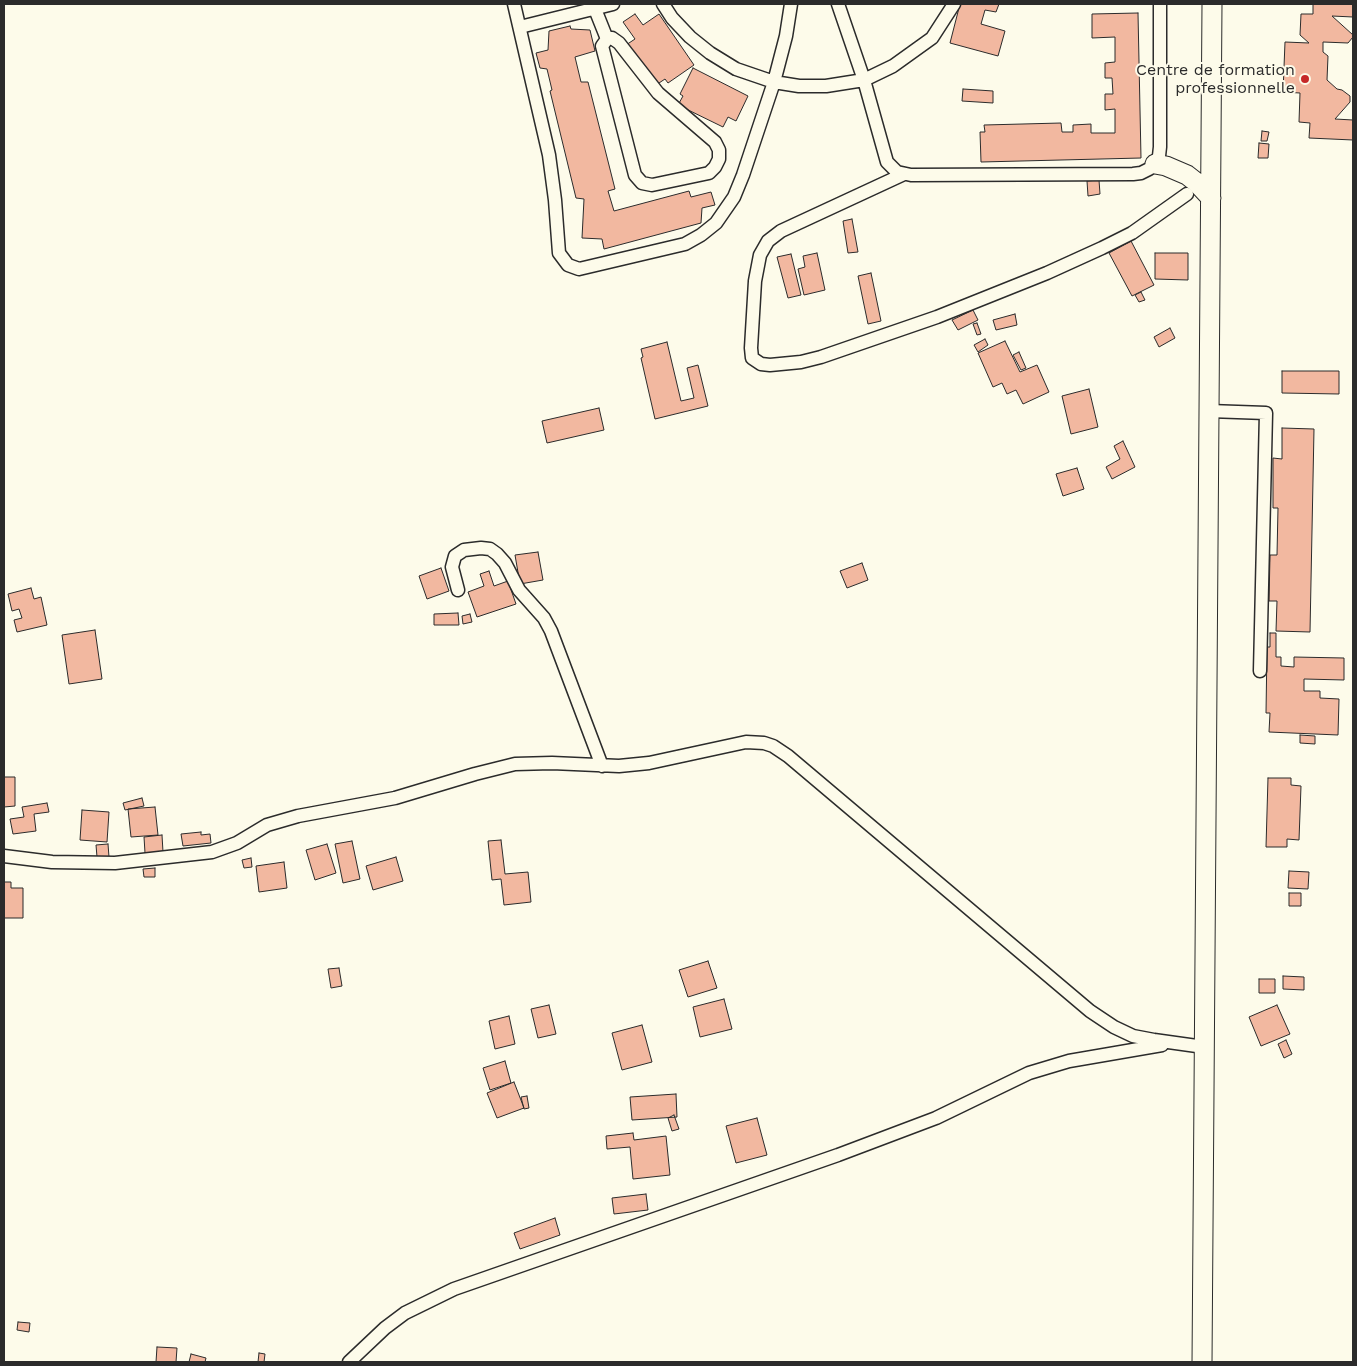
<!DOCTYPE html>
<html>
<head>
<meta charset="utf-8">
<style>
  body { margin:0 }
  #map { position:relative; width:1357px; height:1366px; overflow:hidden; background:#fdfbea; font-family:"Work Sans",sans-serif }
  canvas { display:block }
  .frame { position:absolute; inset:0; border:5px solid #2b2b2b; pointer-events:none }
</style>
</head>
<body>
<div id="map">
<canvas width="1357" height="1366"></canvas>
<div class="frame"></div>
</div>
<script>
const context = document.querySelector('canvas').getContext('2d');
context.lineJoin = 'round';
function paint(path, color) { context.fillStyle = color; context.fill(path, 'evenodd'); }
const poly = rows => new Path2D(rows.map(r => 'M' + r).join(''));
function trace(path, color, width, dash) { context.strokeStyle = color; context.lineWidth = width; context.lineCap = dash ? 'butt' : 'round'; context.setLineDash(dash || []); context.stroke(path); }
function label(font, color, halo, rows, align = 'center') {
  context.font = font + ' "Work Sans",sans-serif'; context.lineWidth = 4; context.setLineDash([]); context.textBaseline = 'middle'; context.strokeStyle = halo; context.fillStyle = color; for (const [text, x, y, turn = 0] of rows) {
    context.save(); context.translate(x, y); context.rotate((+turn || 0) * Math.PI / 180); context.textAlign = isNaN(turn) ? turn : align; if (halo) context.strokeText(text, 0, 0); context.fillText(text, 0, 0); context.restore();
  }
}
const building = poly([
  [960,4,999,4,996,12,985,10,981,24,1005,31,998,56,950,43,960,4],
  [1313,4,1353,4,1353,17,1332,16,1353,35,1353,37,1348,43,1323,42,1323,52,1328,56,1327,80,1337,89,1342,90,1350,96,1350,102,1335,119,1353,120,1353,140,1309,138,1310,123,1299,122,1300,93,1283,92,1285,42,1309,43,1300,35,1301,14,1313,14,1313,4],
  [1138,13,1141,158,981,162,980,132,985,132,984,125,1061,123,1062,132,1073,132,1073,125,1091,124,1091,133,1115,133,1115,109,1105,110,1105,94,1113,94,1112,78,1105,78,1105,63,1115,62,1115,37,1092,38,1092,14,1138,13],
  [635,14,643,25,659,14,694,65,668,83,665,79,656,85,626,45,635,39,623,22,635,14],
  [570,26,571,29,590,30,595,51,575,57,581,82,588,82,615,189,608,191,614,211,689,191,691,197,711,192,715,205,702,208,701,223,604,249,602,239,582,238,584,199,576,198,550,91,552,90,547,69,540,68,536,53,548,50,549,31,570,26],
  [693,68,748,96,736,121,728,117,723,127,678,105,683,96,680,94,693,68],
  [963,89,993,91,993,103,962,101,963,89],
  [1262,131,1269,132,1267,141,1261,141,1262,131],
  [1259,143,1269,144,1268,158,1258,158,1259,143],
  [1099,180,1100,194,1088,196,1087,181,1099,180],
  [852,219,858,252,848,253,843,221,852,219],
  [1131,241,1154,285,1132,296,1109,253,1131,241],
  [817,253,825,290,804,295,798,269,805,267,803,256,817,253],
  [1155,253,1188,253,1188,280,1155,279,1155,253],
  [791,254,801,295,788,298,777,257,791,254],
  [871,273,881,321,868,324,858,276,871,273],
  [1141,292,1145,300,1139,302,1135,295,1141,292],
  [973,310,978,320,958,330,952,320,973,310],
  [1015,314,1017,325,996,330,993,320,1015,314],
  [977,323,981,334,977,335,973,324,977,323],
  [1170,328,1175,338,1159,347,1154,337,1170,328],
  [985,339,988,345,978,352,974,345,985,339],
  [1005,341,1020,372,1037,365,1049,392,1023,404,1016,390,1007,394,1002,383,993,387,978,353,1005,341],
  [667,342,681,401,694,398,687,368,698,365,708,406,655,419,641,358,643,357,641,349,667,342],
  [1019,352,1026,368,1021,370,1013,355,1019,352],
  [1282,371,1339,371,1339,394,1282,393,1282,371],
  [1089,389,1098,427,1071,434,1062,396,1089,389],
  [599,408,604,430,547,443,542,421,599,408],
  [1282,428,1314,429,1310,632,1276,631,1277,601,1269,601,1270,555,1277,555,1278,508,1273,508,1273,458,1282,459,1282,428],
  [1123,441,1135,467,1112,479,1106,467,1120,459,1114,446,1123,441],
  [1077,468,1084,489,1063,496,1056,474,1077,468],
  [538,552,543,580,520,584,515,555,538,552],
  [862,563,868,580,847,588,840,571,862,563],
  [441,568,449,591,427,599,419,576,441,568],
  [489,571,494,586,508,581,516,604,477,617,468,592,484,586,480,574,489,571],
  [31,588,34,599,41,597,47,625,17,632,14,620,22,618,19,609,12,611,8,594,31,588],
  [458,613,459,625,434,625,434,614,458,613],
  [470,614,472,622,463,624,462,616,470,614],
  [95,630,102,679,69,684,62,635,95,630],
  [1270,633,1276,633,1276,657,1281,657,1281,666,1294,667,1294,657,1344,658,1344,680,1304,679,1304,691,1320,691,1320,698,1339,699,1338,735,1269,732,1270,713,1266,713,1267,647,1270,647,1270,633],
  [1300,735,1315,736,1315,744,1300,743,1300,735],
  [4,777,15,777,15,806,4,807,4,777],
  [1268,778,1291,778,1291,785,1301,786,1299,840,1287,839,1287,847,1266,847,1268,778],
  [142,798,144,806,125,810,123,803,142,798],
  [47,803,49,812,34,814,36,831,13,834,10,819,24,817,22,807,47,803],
  [155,807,158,835,131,837,128,809,155,807],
  [82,810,109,812,107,842,80,840,82,810],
  [201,832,201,835,210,834,211,843,183,846,181,834,201,832],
  [162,835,163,852,145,853,144,837,162,835],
  [501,840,505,874,528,872,531,902,504,905,501,879,492,880,488,841,501,840],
  [352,841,360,879,343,883,335,844,352,841],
  [108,844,109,857,97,857,96,845,108,844],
  [327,844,336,873,315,880,306,850,327,844],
  [396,857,403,881,373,890,366,866,396,857],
  [251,858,252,867,244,868,242,860,251,858],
  [284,862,287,888,259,892,256,866,284,862],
  [155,868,155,877,144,877,143,869,155,868],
  [1289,871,1309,872,1308,889,1288,888,1289,871],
  [4,882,11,882,11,888,23,888,23,918,4,918,4,882],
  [1289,893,1301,893,1301,906,1289,906,1289,893],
  [708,961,717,988,688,997,679,970,708,961],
  [339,968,342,986,331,988,328,969,339,968],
  [1283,976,1304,977,1304,990,1283,989,1283,976],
  [1259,979,1275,979,1275,993,1259,993,1259,979],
  [724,999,732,1029,700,1037,693,1007,724,999],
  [549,1005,556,1034,538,1038,531,1009,549,1005],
  [1277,1005,1290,1034,1261,1046,1249,1017,1277,1005],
  [509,1016,515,1044,495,1049,489,1021,509,1016],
  [642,1025,652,1062,622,1070,612,1033,642,1025],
  [1286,1040,1292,1054,1284,1058,1278,1044,1286,1040],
  [505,1061,511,1083,490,1090,483,1068,505,1061],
  [514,1082,524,1108,497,1118,487,1093,514,1082],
  [676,1094,677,1117,632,1120,630,1097,676,1094],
  [527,1096,529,1108,524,1109,521,1097,527,1096],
  [674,1115,679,1129,672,1131,668,1118,674,1115],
  [757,1118,767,1155,736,1163,726,1126,757,1118],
  [633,1133,634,1140,666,1136,670,1175,633,1179,630,1147,607,1149,606,1136,633,1133],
  [646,1194,648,1210,614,1214,612,1198,646,1194],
  [555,1218,560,1235,520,1249,514,1233,555,1218],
  [18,1322,30,1323,29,1332,17,1330,18,1322],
  [157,1347,177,1348,176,1362,156,1362,157,1347],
  [259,1353,265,1354,264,1362,258,1362,259,1353],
  [191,1354,206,1358,205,1362,189,1362,191,1354]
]);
const street = poly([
  [514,4,549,155,555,200,559,253,568,265,579,269,685,244,701,235,716,223,734,197,743,175,774,82,786,36,791,4],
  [593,4,607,39],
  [663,4,672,18,690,37,710,53,736,69,774,82,799,86,826,86,864,80,893,66,932,38,954,4],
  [838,4,864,80,887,162,897,172,911,175,1133,174,1141,173,1149,169,1155,164,1159,156,1160,147,1160,4],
  [520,27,613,4],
  [612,38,619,43,658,93,715,142,719,150,719,159,715,167,709,173,652,185,642,183,635,175,602,46,607,39,612,38],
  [904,174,781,231,768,241,760,255,755,281,751,348,752,358,761,364,770,365,801,362,821,357,937,317,1047,273,1102,248,1132,233,1187,194],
  [1209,411,1266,413,1260,671],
  [458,590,452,567,455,556,464,550,481,548,490,549,497,554,505,563,519,590,544,618,551,631,602,766],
  [4,856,52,862,115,863,212,852,237,843,267,825,298,816,395,798,475,774,515,764,552,763,619,766,649,763,746,742,764,743,773,746,788,756,1090,1011,1114,1027,1133,1036,1154,1040,1204,1047],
  [349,1362,385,1328,405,1313,454,1289,838,1155,936,1118,1029,1073,1069,1061,1162,1045]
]);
const primary = poly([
  [1155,164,1166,166,1187,175,1196,182,1211,198],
  [1202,1362,1212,4]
]);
const markers = [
  [1305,79,5,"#c62828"]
];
const poiNames = [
  ["Centre de formation",1295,70],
  ["professionnelle",1295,88]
];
paint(building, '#f2b8a0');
trace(building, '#2b2b2b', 1);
trace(street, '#2b2b2b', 15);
trace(primary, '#2b2b2b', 21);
trace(street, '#fdfbea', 12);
trace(primary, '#fdfbea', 19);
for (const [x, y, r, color] of markers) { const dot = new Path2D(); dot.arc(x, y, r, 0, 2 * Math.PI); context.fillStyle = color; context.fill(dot); trace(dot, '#fdfbea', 2); }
label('16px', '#2b2b2b', '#fdfbea', poiNames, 'right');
</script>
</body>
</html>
